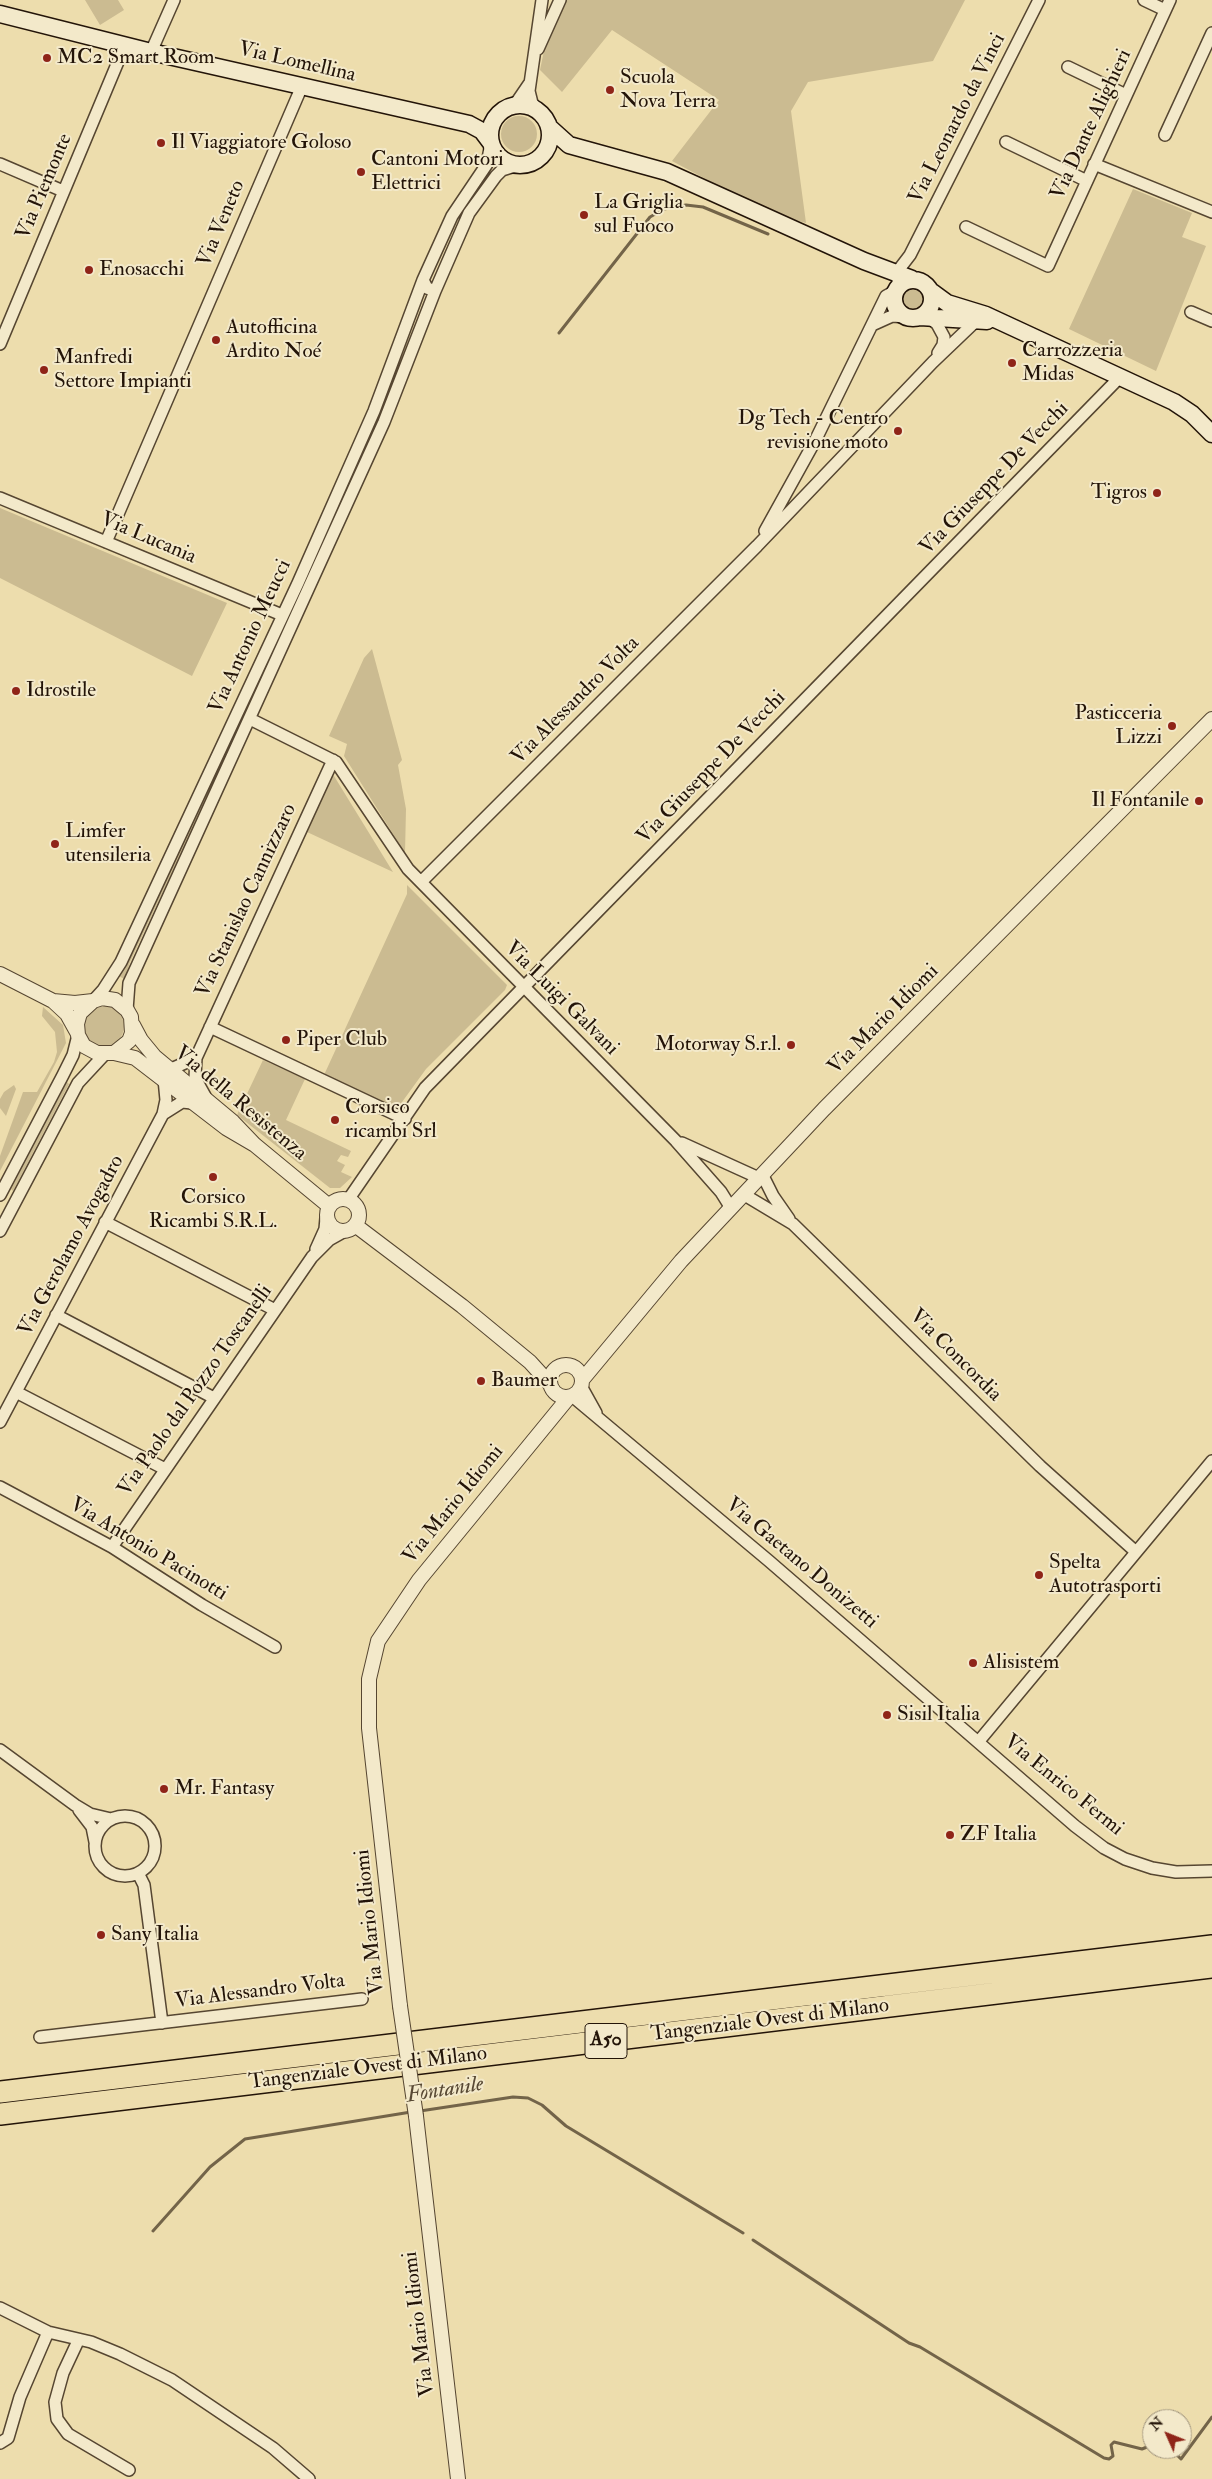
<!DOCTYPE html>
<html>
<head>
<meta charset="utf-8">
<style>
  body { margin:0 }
  #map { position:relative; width:1212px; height:2479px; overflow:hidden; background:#edddad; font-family:"IM FELL Double Pica",serif }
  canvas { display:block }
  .north { position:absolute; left:1142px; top:2409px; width:50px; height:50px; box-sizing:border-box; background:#f3e9ca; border:1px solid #a0947c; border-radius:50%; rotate:314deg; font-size:14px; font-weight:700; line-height:20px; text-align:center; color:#231408 }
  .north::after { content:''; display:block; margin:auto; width:18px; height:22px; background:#8f2418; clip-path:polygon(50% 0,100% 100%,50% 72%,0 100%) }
</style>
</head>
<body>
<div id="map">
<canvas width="1212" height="2479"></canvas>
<div class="north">N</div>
</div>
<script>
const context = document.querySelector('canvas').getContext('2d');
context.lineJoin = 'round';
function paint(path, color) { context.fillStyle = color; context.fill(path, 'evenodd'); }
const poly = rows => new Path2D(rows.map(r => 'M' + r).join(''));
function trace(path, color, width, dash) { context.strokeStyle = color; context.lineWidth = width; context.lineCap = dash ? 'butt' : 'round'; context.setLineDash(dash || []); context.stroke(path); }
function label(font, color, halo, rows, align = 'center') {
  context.font = font + ' "IM FELL Double Pica",serif'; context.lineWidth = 4; context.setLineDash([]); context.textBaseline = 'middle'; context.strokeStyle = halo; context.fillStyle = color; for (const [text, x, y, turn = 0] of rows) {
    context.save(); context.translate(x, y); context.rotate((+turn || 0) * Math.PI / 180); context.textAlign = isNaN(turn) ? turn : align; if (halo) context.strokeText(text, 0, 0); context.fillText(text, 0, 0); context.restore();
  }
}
const green = poly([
  [85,0,118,0,124,10,100,25],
  [565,0,965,0,933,61,808,82,791,111,806,223,788,218,732,193,672,161,719,100,612,30,562,92,540,70,545,46],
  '501 134a18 18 0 1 1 36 0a18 18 0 1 1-36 0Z',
  [1133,189,1192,213,1182,237,1206,246,1156,371,1069,329],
  '901 298a12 12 0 1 1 24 0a12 12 0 1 1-24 0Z',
  [0,508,227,603,192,676,0,578],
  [273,649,275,650,233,741,230,741],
  [372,649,402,760,398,765,406,809,405,853,344,756,347,744,329,736,364,658],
  [226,748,229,750,130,962,125,979,118,976],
  [332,776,334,776,393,872,307,832],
  [407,885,507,985,505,990,426,1069,397,1109,324,1075,407,894],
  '82 1026a21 21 0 1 1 42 0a21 21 0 1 1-42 0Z',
  [43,1007,63,1025,66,1043,0,1171,0,1156,23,1092,37,1092,54,1062,57,1052,55,1032,42,1016],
  [263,1060,305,1079,286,1120,351,1151,348,1157,341,1155,337,1161,345,1165,341,1172,352,1177,340,1188,330,1188,237,1115],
  [67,1082,69,1084,13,1191,11,1189],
  [14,1085,16,1089,6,1116,0,1108,0,1099,4,1092]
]);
const stream = poly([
  [559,333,650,217,664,209,686,205,703,207,768,234],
  [420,2111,513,2097,528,2098,542,2105,566,2126,743,2233],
  [153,2231,210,2167,245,2139,411,2112],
  [753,2240,909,2343,920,2347,1104,2458,1109,2459,1113,2456,1111,2445,1114,2442,1142,2449,1152,2445],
  [1171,2449,1181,2459,1212,2417]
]);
const minor = poly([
  [1144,0,1165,10],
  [538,49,560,0],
  [151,52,174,0],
  [1068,67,1126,95],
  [514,106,529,84],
  [540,112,532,103,529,91,542,0],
  [1165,135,1212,33],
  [1006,142,1087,181],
  [491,143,487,164,452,216,423,280,427,288,435,291,469,213,496,176,502,170,518,165],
  [0,164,63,191],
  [1094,164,1212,212],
  [966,227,1048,266,1170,0],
  [899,286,897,272,910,255,1039,0],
  [1191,312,1212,321],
  [928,317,937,324,944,337,943,345,938,353],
  [872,325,892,316,906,317],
  [0,344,125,45],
  [0,498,282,615],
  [765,531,816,439,886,296,895,291],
  [106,542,302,86],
  [250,719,336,762,408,869,676,1141,721,1192,731,1208],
  [421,882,757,546,933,362,977,320],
  [93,1001,103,990,121,962,298,583,374,411,423,280],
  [127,1010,129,983,136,968,384,422,435,291],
  [210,1027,405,1119],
  [169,1070,196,1058],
  [205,1096,195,1078,196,1058,333,760],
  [163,1114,182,1102,192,1103],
  [682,1143,759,1178],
  [762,1174,773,1196,789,1219],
  [743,1194,793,1224,1040,1466,1136,1552],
  [0,1195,63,1075,73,1055,78,1035],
  [348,1200,425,1088,1120,377],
  [105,1222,275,1310],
  [0,1231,78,1083,105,1054],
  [316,1249,325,1229,326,1218],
  [56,1315,214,1398],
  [581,1386,596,1413],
  [16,1392,165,1469],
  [572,1396,769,1561,1075,1826,1104,1848,1125,1859,1152,1868,1176,1872,1212,1871],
  [0,1422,163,1114,166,1100,164,1079],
  [0,1487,112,1547,202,1605,275,1647],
  [112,1547,312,1257,329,1240,345,1231],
  [979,1741,1212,1461],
  [0,1750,75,1805,90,1814,111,1819],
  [79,1810,92,1827,95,1842],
  '95 1846a30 30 0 1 1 60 0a30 30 0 1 1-60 0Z',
  [138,1873,144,1885,162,2023],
  [40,2037,362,1999],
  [0,2308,48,2332,91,2342,120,2354,172,2380,273,2448,309,2479],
  [78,2341,63,2373,55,2402,57,2419,68,2434,129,2470],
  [0,2443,8,2438,20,2397,48,2332]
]);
const tertiary = poly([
  [0,974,53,1001,67,1014,77,1032],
  [53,1001,75,1003,93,1001],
  [133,1025,141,1040,155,1057,233,1122,255,1145,329,1206],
  [114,1053,129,1041,132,1033,131,1017,127,1010,115,1000,102,998,93,1001,80,1013,77,1024,78,1035,84,1046,97,1053,114,1053,135,1058,226,1128,255,1145],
  '327 1215a16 16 0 1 1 32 0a16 16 0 1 1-32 0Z',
  [355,1225,462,1306,530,1362,550,1384],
  '550 1381a16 16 0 1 1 32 0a16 16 0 1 1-32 0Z',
  [582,1380,681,1261,824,1109,1212,719],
  [400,2006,369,1728,369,1679,378,1641,419,1580,569,1397],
  [416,2116,458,2479]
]);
const secondary = poly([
  [0,14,151,52,469,124,482,131,491,143],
  '490 135a30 30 0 1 1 60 0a30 30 0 1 1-60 0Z',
  [549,127,569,145,667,172,864,261,912,279],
  '894 299a19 19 0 1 1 38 0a19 19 0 1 1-38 0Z',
  [932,292,947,303,986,315,1174,402,1192,414,1212,434],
  [920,317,987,321]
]);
const motorway = poly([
  [0,2092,1212,1946],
  [0,2114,1212,1967]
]);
const tertiaryBridge = poly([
  [400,2006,416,2116]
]);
const markers = [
  [47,58,5,"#8f2418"],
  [610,90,5,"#8f2418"],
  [161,143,5,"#8f2418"],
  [361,172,5,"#8f2418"],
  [584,215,5,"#8f2418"],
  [89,270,5,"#8f2418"],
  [216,340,5,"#8f2418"],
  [1012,363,5,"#8f2418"],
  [44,370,5,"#8f2418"],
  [898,431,5,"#8f2418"],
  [1157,493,5,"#8f2418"],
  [16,691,5,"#8f2418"],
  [1172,726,5,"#8f2418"],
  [1199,801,5,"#8f2418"],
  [55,844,5,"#8f2418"],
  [286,1040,5,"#8f2418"],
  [791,1045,5,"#8f2418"],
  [335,1120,5,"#8f2418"],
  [213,1177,5,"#8f2418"],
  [481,1381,5,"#8f2418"],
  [1039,1575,5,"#8f2418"],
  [973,1663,5,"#8f2418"],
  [887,1715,5,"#8f2418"],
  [164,1789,5,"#8f2418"],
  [950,1835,5,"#8f2418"],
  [101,1935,5,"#8f2418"]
];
const shields = [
  [606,2041,42]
];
const shieldNames = [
  ["A50",606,2041]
];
const poiNames = [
  ["MC2 Smart Room",57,58],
  ["Scuola",620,78],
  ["Nova Terra",620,102],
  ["Il Viaggiatore Goloso",171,143],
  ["Cantoni Motori",371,160],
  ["Elettrici",371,184],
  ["La Griglia",594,203],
  ["sul Fuoco",594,227],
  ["Enosacchi",99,270],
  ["Autofficina",226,328],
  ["Ardito Noé",226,352],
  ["Carrozzeria",1022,351],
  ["Midas",1022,375],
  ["Manfredi",54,358],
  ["Settore Impianti",54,382],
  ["Dg Tech - Centro",888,419,"right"],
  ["revisione moto",888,443,"right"],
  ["Tigros",1147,493,"right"],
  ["Idrostile",26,691],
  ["Pasticceria",1162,714,"right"],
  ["Lizzi",1162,738,"right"],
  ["Il Fontanile",1189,801,"right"],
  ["Limfer",65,832],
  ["utensileria",65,856],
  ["Piper Club",296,1040],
  ["Motorway S.r.l.",781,1045,"right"],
  ["Corsico",345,1108],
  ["ricambi Srl",345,1132],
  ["Corsico",213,1198,"center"],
  ["Ricambi S.R.L.",213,1222,"center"],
  ["Baumer",491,1381],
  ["Spelta",1049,1563],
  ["Autotrasporti",1049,1587],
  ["Alisistem",983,1663],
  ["Sisil Italia",897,1715],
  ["Mr. Fantasy",174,1789],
  ["ZF Italia",960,1835],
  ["Sany Italia",111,1935]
];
const streetNames = [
  ["Via Lomellina",297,63,13],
  ["Via Leonardo da Vinci",958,119,-63],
  ["Via Dante Alighieri",1092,125,-65],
  ["Via Piemonte",45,187,-67],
  ["Via Veneto",222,224,-67],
  ["Via Giuseppe De Vecchi",995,479,-46],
  ["Via Lucania",148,539,23],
  ["Via Antonio Meucci",251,637,-65],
  ["Via Alessandro Volta",576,701,-45],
  ["Via Giuseppe De Vecchi",712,768,-46],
  ["Via Stanislao Cannizzaro",247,901,-65],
  ["Via Luigi Galvani",561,999,45],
  ["Via Mario Idiomi",884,1020,-45],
  ["Via della Resistenza",240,1104,40],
  ["Via Gerolamo Avogadro",72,1246,-62],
  ["Via Concordia",955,1356,45],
  ["Via Paolo dal Pozzo Toscanelli",196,1391,-55],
  ["Via Mario Idiomi",454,1505,-51],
  ["Via Antonio Pacinotti",148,1550,31],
  ["Via Gaetano Donizetti",801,1564,40],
  ["Via Enrico Fermi",1063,1786,39],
  ["Via Mario Idiomi",371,1922,-96],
  ["Via Alessandro Volta",260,1992,-7],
  ["Tangenziale Ovest di Milano",770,2021,-7],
  ["Tangenziale Ovest di Milano",368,2069,-7],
  ["Via Mario Idiomi",420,2324,-97]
];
const waterNames = [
  ["Fontanile",445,2091,-9]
];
paint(green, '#cbbb91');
trace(stream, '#736449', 3);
trace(minor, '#564631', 14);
trace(tertiary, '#564631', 16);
trace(secondary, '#231408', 19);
trace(motorway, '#231408', 24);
trace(minor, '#f3e9ca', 11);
trace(tertiary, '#f3e9ca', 14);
trace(secondary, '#f3e9ca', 16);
trace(motorway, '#edddad', 21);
trace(tertiaryBridge, '#564631', 16, []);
trace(tertiaryBridge, '#f3e9ca', 14);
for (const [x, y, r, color] of markers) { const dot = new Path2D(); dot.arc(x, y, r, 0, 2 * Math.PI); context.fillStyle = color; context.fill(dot); trace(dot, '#f3e9ca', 2); }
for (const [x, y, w] of shields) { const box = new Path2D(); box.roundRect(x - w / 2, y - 17.5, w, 35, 4); context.fillStyle = '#f3e9ca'; context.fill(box); trace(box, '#231408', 1); }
label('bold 20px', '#231408', null, shieldNames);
label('21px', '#231408', '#f3e9ca', poiNames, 'left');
label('21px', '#231408', '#f3e9ca', streetNames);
label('italic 22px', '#584934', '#f3e9ca', waterNames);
</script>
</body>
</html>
